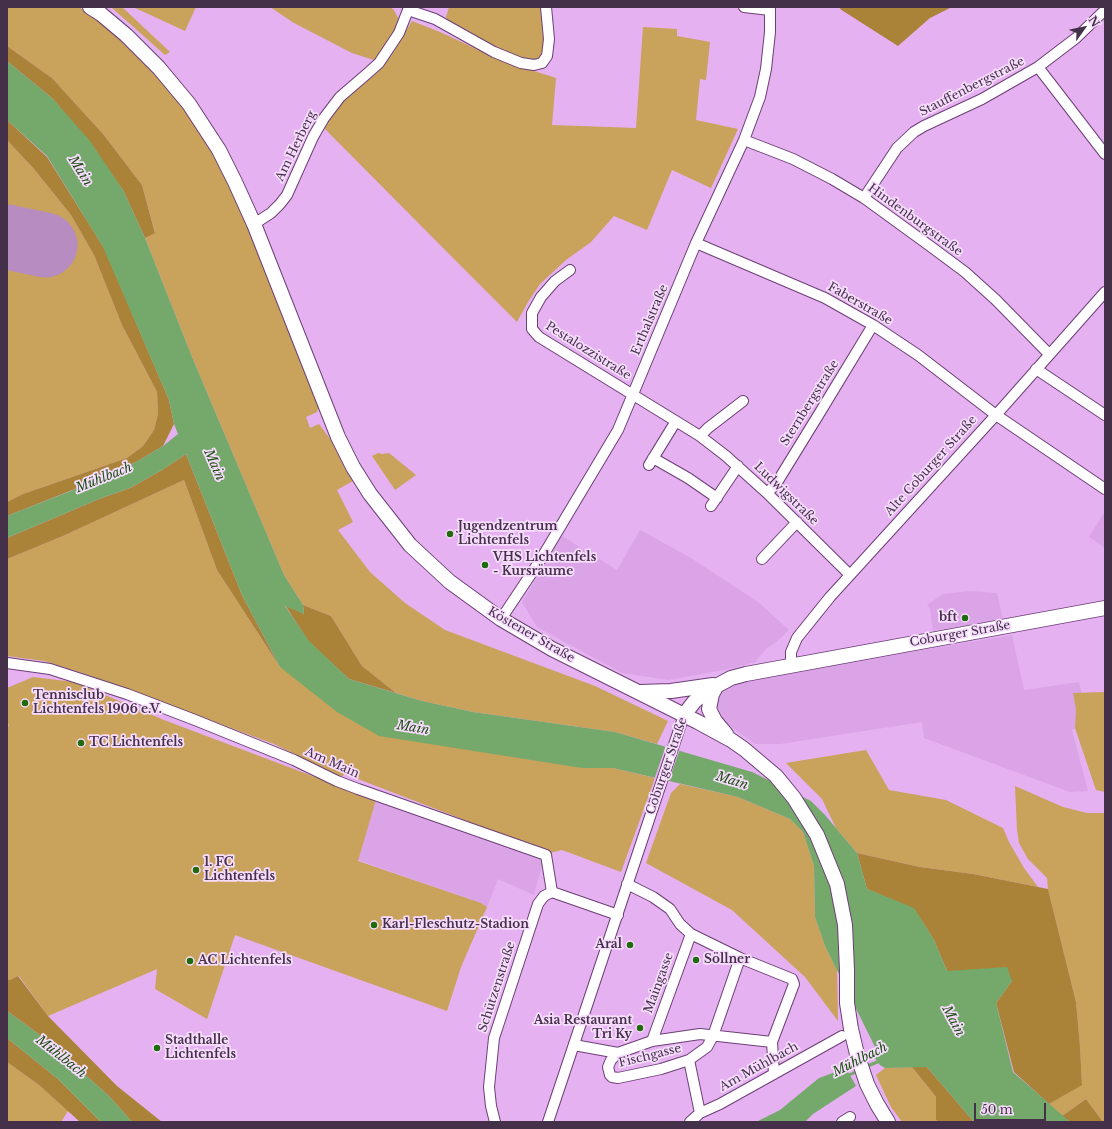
<!DOCTYPE html>
<html>
<head>
<meta charset="utf-8">
<style>
  body { margin:0 }
  #map { position:relative; width:1112px; height:1129px; overflow:hidden; background:#e5b1f0; font-family:"Libre Baskerville",serif }
  canvas { display:block }
  .frame { position:absolute; inset:0; border:8px solid #453049; pointer-events:none }
  .north { position:absolute; left:1064px; top:8px; width:40px; height:40px; -webkit-text-stroke:3px #f7ddfd; paint-order:stroke; rotate:57deg; font-size:11px; font-weight:700; line-height:16px; text-align:center; color:#453049 }
  .north::after { content:''; display:block; margin:auto; width:14px; height:18px; background:#453049; clip-path:polygon(50% 0,100% 100%,50% 72%,0 100%) }
  .scale { position:absolute; left:974px; top:1103px; width:72px; height:18px; box-sizing:border-box; border:2px solid #453049; border-top:0; padding-left:5px; font-size:12px; line-height:14px; white-space:nowrap; color:#453049; -webkit-text-stroke:3px #f7ddfd; paint-order:stroke }
</style>
</head>
<body>
<div id="map">
<canvas width="1112" height="1129"></canvas>
<div class="frame"></div>
<div class="north">N</div>
<div class="scale">50 m</div>
</div>
<script>
const context = document.querySelector('canvas').getContext('2d');
context.lineJoin = 'round';
function paint(path, color) { context.fillStyle = color; context.fill(path, 'evenodd'); }
const poly = rows => new Path2D(rows.map(r => 'M' + r).join(''));
function trace(path, color, width, dash) { context.strokeStyle = color; context.lineWidth = width; context.lineCap = dash ? 'butt' : 'round'; context.setLineDash(dash || []); context.stroke(path); }
function label(font, color, halo, rows, align = 'center') {
  context.font = font + ' "Libre Baskerville",serif'; context.lineWidth = 3.5; context.setLineDash([]); context.textBaseline = 'middle'; context.strokeStyle = halo; context.fillStyle = color; for (const [text, x, y, turn = 0] of rows) {
    context.save(); context.translate(x, y); context.rotate((+turn || 0) * Math.PI / 180); context.textAlign = isNaN(turn) ? turn : align; if (halo) context.strokeText(text, 0, 0); context.fillText(text, 0, 0); context.restore();
  }
}
const built = poly([
  [1105,511,1105,548,1089,537],
  [640,530,691,558,758,602,789,630,775,643,767,648,755,662,734,668,669,680,622,673,537,627,522,602,562,536,617,570],
  [970,591,997,593,1003,619,933,631,930,608,927,605,943,594],
  [1012,635,1024,690,1079,682,1089,721,1072,730,1088,791,1070,792,924,738,922,722,780,744,755,744,734,729,720,717,716,702,722,692,736,684,899,654],
  [376,800,544,858,534,895,498,879,487,907,481,903,358,860]
]);
const green = poly([
  [7,7,79,7,124,41,163,81,193,119,218,159,232,186,319,405,317,412,306,417,310,428,319,424,336,447,353,481,337,490,353,522,338,530,370,572,405,603,445,630,595,686,668,721,657,744,615,732,473,712,422,701,396,693,362,666,331,616,303,605,284,575,192,357,145,238,155,232,142,185,103,134,52,78,7,46],
  [111,7,122,7,170,52,165,55],
  [133,7,196,7,185,31],
  [270,7,390,7,394,10,399,20,395,32,386,47,374,60,352,53,294,23],
  [449,7,541,7,544,53,538,60,529,61,499,50,447,20,446,17],
  [412,21,440,32,500,60,556,78,552,125,636,128,643,27,677,29,677,36,710,42,706,80,700,79,696,120,738,129,711,188,672,170,647,230,614,216,591,242,566,260,540,284,528,302,517,322,454,259,324,128,340,104,378,72,394,51],
  [7,140,34,169,71,215,94,255,122,325,157,392,158,414,154,430,143,446,127,458,23,494,7,502],
  [378,453,382,454,389,453,416,475,395,490,372,456],
  [184,480,217,570,280,667,582,768,613,768,655,778,621,872,562,850,550,853,345,774,341,777,274,744,88,675,44,661,7,656,7,559,63,536],
  [33,677,74,682,164,720,376,800,358,861,481,903,487,907,461,967,447,1011,235,935,207,1019,155,989,157,969,48,1016,19,976,10,980,7,979,7,727,9,726,7,721,7,688],
  [1105,692,1105,792,1096,790,1075,728,1076,709,1073,693],
  [866,750,889,790,946,800,1003,828,1009,842,1024,868,1038,887,973,874,920,867,857,853,836,828,822,799,786,763],
  [680,784,738,797,790,819,803,832,814,866,815,917,825,946,837,970,838,1021,805,977,732,910,646,863,671,793],
  [1015,786,1063,807,1087,813,1105,813,1105,1122,1103,1122,1086,1099,1062,1116,1049,1104,1082,1084,1080,1046,1076,1002,1048,889,1047,878,1028,859,1019,843,1017,830],
  [7,1062,39,1085,68,1111,61,1122,7,1122],
  [912,1067,936,1097,936,1120,939,1122,902,1122,891,1107,876,1075,885,1068]
]);
const forest = poly([
  [841,7,952,7,930,18,898,46,840,9],
  [7,46,52,78,103,134,142,185,155,233,145,238,123,190,53,99,7,61],
  [7,120,47,157,104,248,169,400,174,424,163,446,138,461,100,479,7,516,7,502,23,494,127,458,143,446,154,430,158,414,157,392,122,325,94,255,71,215,34,169,7,140],
  [186,454,242,595,280,667,217,570,184,480,63,536,7,559,7,538,99,499,130,488,162,470],
  [285,605,304,614,303,605,331,616,362,666,396,693,349,679,308,641],
  [857,853,920,867,973,874,1048,889,1076,1002,1080,1046,1082,1085,1049,1104,1014,1072,996,1003,1012,981,947,971,934,940,914,909,867,889],
  [18,976,48,1016,117,1086,162,1122,132,1122,110,1097,44,1038,7,1011,7,979,10,980],
  [7,1038,58,1079,101,1122,80,1122,39,1085,7,1062],
  [912,1067,927,1067,974,1122,939,1122,936,1120,936,1097],
  [1086,1099,1103,1122,1070,1122,1062,1116]
]);
const water = poly([
  [7,61,53,99,90,141,123,190,145,238,192,357,284,575,303,605,304,614,285,606,309,641,349,679,422,701,473,712,615,732,752,772,811,801,825,815,857,853,867,889,914,908,934,940,947,971,1007,967,1012,981,996,1003,1013,1072,1070,1122,974,1122,927,1067,885,1068,880,1065,873,1056,878,1053,825,946,815,917,814,866,803,832,790,819,738,797,613,768,582,768,379,736,337,712,280,667,242,595,186,454,162,470,130,488,99,499,7,538,7,516,101,479,138,461,163,446,178,434,174,424,169,400,103,247,47,156,7,120],
  [7,1011,44,1038,110,1097,132,1122,101,1122,58,1079,7,1038],
  [846,1068,856,1086,813,1114,805,1122,756,1122,780,1110,819,1078]
]);
const pier = poly([
  [666,745,680,749,668,783,654,780]
]);
const stream = poly([
  [865,1067,880,1061],
  [847,1076,858,1071]
]);
const runway = poly([
  [7,237,45,245]
]);
const street = poly([
  [744,7,770,10],
  [1038,67,1105,154],
  [744,140,793,159,832,179,864,198,930,246,965,272,996,300,1049,354],
  [864,198,897,148,914,132,924,126,982,99,1038,67,1076,38,1105,10],
  [254,224,271,213,280,204,287,195,313,137,324,118,340,97,369,72,379,63,399,33,408,10,435,19,494,52,521,63,534,65,542,63,547,56,549,39,546,7],
  [696,243,825,298,873,325,918,355,996,415,1105,489],
  [570,270,555,281,541,297,532,313,532,329,539,337,700,436,726,456,767,493,850,575],
  [1036,369,1105,415],
  [700,436,708,428,743,401],
  [653,458,688,478,717,498],
  [649,465,676,421],
  [767,493,776,484,819,414,873,325],
  [711,506,738,466],
  [762,559,797,522],
  [501,619,541,559,618,430,696,243,744,140,760,97,766,69,770,32,770,7],
  [7,663,50,669,127,694,195,720,294,760,337,781,358,789,546,855,552,892,618,915],
  [791,665,791,652,797,638,830,597,996,415,1105,292],
  [627,884,653,897,670,909,680,924,691,934,740,958,792,979,794,984,772,1042,774,1074],
  [652,1041,691,934],
  [574,1045,618,1053,652,1041,700,1034,772,1042],
  [618,1053,611,1060,608,1067,610,1075,612,1077,618,1078,661,1069,689,1060,707,1047,713,1036,740,958],
  [689,1060,700,1113],
  [495,1122,491,1106,489,1087,494,1038,538,904,544,896,552,892],
  [548,1122,684,715],
  [690,1122,700,1113,720,1104,842,1036],
  [842,1122,850,1117]
]);
const secondary = poly([
  [90,7,101,14,126,35,159,68,189,104,219,150,235,182,254,224,338,437,353,467,370,494,410,545,450,582,501,619,552,649,698,722,731,740,744,749,776,776,794,798,817,835,837,884,845,925,847,970,847,1003,851,1029,857,1054,867,1084,877,1104,888,1122],
  [717,685,712,694,709,709,715,721,726,734],
  [640,692,671,691,713,685],
  [684,715,694,702,707,691,731,678,746,674,1105,608]
]);
const markers = [
  [450,534,4,"#1f6b0b"],
  [485,565,4,"#1f6b0b"],
  [965,618,4,"#1f6b0b"],
  [25,703,4,"#1f6b0b"],
  [81,743,4,"#1f6b0b"],
  [196,870,4,"#1f6b0b"],
  [374,925,4,"#1f6b0b"],
  [630,945,4,"#1f6b0b"],
  [696,960,4,"#1f6b0b"],
  [190,961,4,"#1f6b0b"],
  [640,1028,4,"#1f6b0b"],
  [157,1048,4,"#1f6b0b"]
];
const streetNames = [
  ["Stauffenbergstraße",972,87,-27],
  ["Am Herberg",296,146,-64],
  ["Hindenburgstraße",915,220,36],
  ["Faberstraße",860,304,30],
  ["Erthalstraße",650,320,-67],
  ["Pestalozzistraße",588,351,32],
  ["Sternbergstraße",810,403,-58],
  ["Alte Coburger Straße",931,466,-48],
  ["Ludwigstraße",786,494,44],
  ["Coburger Straße",960,634,-10],
  ["Köstener Straße",531,635,30],
  ["Am Main",332,763,24],
  ["Coburger Straße",667,766,-71],
  ["Maingasse",659,983,-70],
  ["Schützenstraße",497,987,-72],
  ["Fischgasse",650,1056,-14],
  ["Am Mühlbach",759,1067,-29]
];
const poiNames = [
  ["Jugendzentrum",458,527],
  ["Lichtenfels",458,541],
  ["VHS Lichtenfels",493,558],
  ["- Kursräume",493,572],
  ["bft",957,618,"right"],
  ["Tennisclub",33,696],
  ["Lichtenfels 1906 e.V.",33,710],
  ["TC Lichtenfels",89,743],
  ["1. FC",204,863],
  ["Lichtenfels",204,877],
  ["Karl-Fleschutz-Stadion",382,925],
  ["Aral",622,945,"right"],
  ["Söllner",704,960],
  ["AC Lichtenfels",198,961],
  ["Asia Restaurant",632,1021,"right"],
  ["Tri Ky",632,1035,"right"],
  ["Stadthalle",165,1041],
  ["Lichtenfels",165,1055]
];
const waterNames = [
  ["Main",80,171,58],
  ["Main",214,465,66],
  ["Mühlbach",104,478,-22],
  ["Main",413,728,9],
  ["Main",732,781,17],
  ["Main",953,1021,62],
  ["Mühlbach",61,1057,38],
  ["Mühlbach",860,1060,-27]
];
paint(built, '#dba4e7');
paint(green, '#c9a25b');
paint(forest, '#aa8339');
paint(water, '#75a96c');
paint(pier, '#e5b1f0');
trace(stream, '#75a96c', 3);
trace(runway, '#b78cc0', 65);
trace(street, '#6d3f77', 12);
trace(secondary, '#6d3f77', 16);
trace(street, '#fff', 10);
trace(secondary, '#fff', 14);
for (const [x, y, r, color] of markers) { const dot = new Path2D(); dot.arc(x, y, r, 0, 2 * Math.PI); context.fillStyle = color; context.fill(dot); trace(dot, '#f7ddfd', 1.5); }
label('12px', '#453049', '#f7ddfd', streetNames);
label('bold 12px', '#453049', '#f7ddfd', poiNames, 'left');
label('italic 13px', '#1e5013', '#f7ddfd', waterNames);
</script>
</body>
</html>
